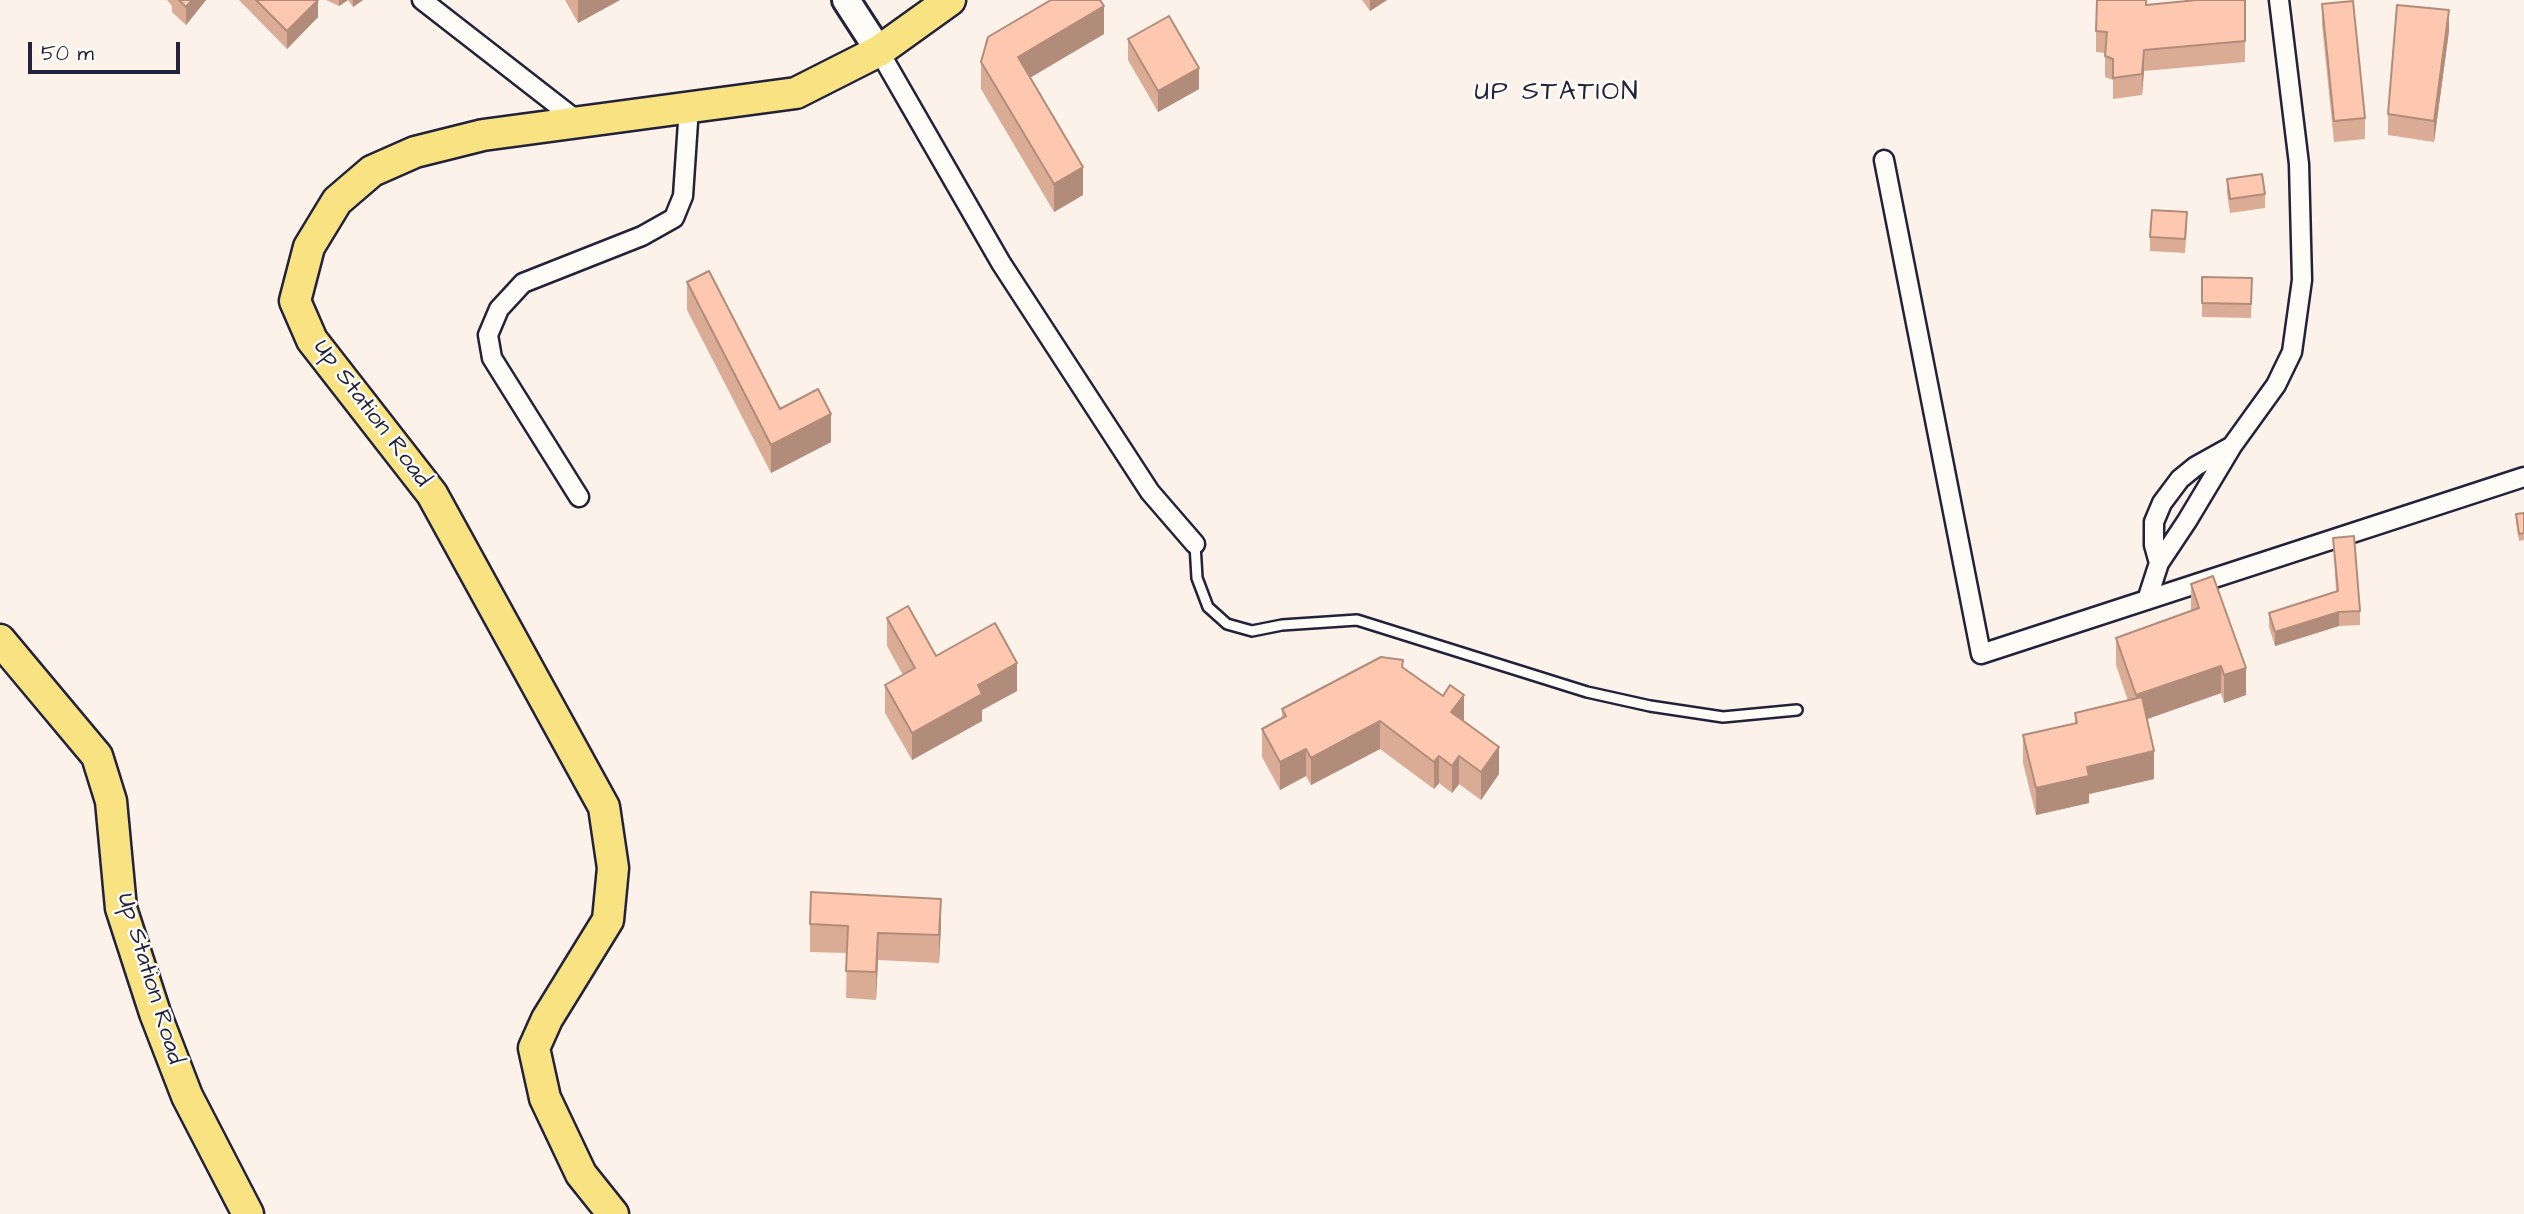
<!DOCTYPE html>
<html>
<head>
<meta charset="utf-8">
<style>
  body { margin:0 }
  #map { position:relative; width:2524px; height:1214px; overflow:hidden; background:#fdf2e9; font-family:"Architects Daughter",sans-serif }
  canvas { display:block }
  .scale { position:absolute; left:28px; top:42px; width:152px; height:32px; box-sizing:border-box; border:4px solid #22223b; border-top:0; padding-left:9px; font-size:21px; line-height:24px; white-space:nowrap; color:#22223b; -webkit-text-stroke:5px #fdfcf7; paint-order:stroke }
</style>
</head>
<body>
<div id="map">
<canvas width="2524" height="1214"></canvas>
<div class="scale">50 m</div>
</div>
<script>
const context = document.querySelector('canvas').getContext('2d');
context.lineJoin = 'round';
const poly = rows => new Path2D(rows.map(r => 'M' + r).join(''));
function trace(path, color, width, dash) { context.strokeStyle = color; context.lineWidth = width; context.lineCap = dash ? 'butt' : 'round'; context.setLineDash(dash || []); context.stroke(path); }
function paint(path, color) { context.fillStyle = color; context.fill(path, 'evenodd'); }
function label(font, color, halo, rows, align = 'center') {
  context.font = font + ' "Architects Daughter",sans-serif'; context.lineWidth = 5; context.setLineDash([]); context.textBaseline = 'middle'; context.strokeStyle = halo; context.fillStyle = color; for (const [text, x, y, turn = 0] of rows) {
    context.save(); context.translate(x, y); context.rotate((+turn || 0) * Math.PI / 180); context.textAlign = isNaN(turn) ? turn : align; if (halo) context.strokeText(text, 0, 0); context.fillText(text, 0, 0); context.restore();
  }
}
const service = poly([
  [1195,544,1197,578,1208,607,1227,624,1252,631,1282,625,1357,620,1587,692,1650,706,1723,717,1797,710]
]);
const minor = poly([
  [422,0,579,122],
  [879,51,1001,263,1150,492,1195,544],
  [1884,160,1981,654,2524,477],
  [579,497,492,358,488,335,499,309,523,283,642,236,674,218,683,196,689,107],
  [2159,563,2154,545,2154,522,2162,503,2180,479,2196,466,2232,446],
  [2147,600,2159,563,2187,521,2232,446,2276,385,2292,352,2302,280,2299,164,2279,0]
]);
const secondary = poly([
  [846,0,879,51]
]);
const trunk = poly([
  [0,640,97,756,111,801,121,908,155,1013,187,1096,248,1214],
  [613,1214,581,1174,545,1098,534,1048,547,1019,608,920,613,868,604,807,432,494,312,340,295,301,309,247,337,201,372,171,415,152,483,135,796,93,879,51,950,0]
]);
const wall = poly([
  [167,0,206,0,186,25,172,12,172,6],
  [239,0,318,0,318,17,287,49],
  [326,0,363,0,353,7,348,0,339,6],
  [565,0,620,0,578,23],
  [1362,0,1387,0,1370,11],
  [2147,0,2147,5,2245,0,2245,62,2144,71,2142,95,2113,99,2113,80,2105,77,2105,53,2096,52,2096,31],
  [2322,4,2365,118,2365,139,2334,142,2322,25],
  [2449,31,2434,142,2388,135,2388,114],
  [1104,34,1030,77,1083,195,1054,212,981,89,981,62],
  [1128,39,1199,89,1158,112,1128,60],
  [2227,179,2265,194,2265,208,2230,213,2227,193],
  [2187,226,2185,253,2150,251,2150,237],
  [2202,277,2252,278,2251,318,2202,317],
  [687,282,780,409,831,442,771,473,687,310],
  [2524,513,2524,540,2519,541,2516,521,2516,514],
  [2333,538,2360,611,2360,625,2339,626,2275,646,2269,627,2269,613,2336,591],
  [2191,584,2246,695,2224,703,2221,693,2147,719,2154,779,2089,794,2089,803,2036,815,2023,763,2023,735,2075,723,2075,713,2128,701,2116,665,2116,638,2191,611],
  [887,618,936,656,1017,691,982,710,982,721,912,760,885,713,885,685,903,675,887,646],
  [1403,667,1464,721,1499,774,1481,800,1459,784,1452,793,1439,783,1434,789,1380,749,1311,785,1306,776,1280,790,1262,757,1262,729,1282,718,1282,709],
  [810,924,941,926,939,963,878,960,876,1000,846,998,847,953,810,952]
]);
const shadedWall = poly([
  [192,0,206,0,186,25,186,7],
  [318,0,318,17,287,49,287,31],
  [339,0,348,0,339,6],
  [353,0,363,0,353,7],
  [578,0,620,0,578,23],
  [1370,0,1387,0,1370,11],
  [1104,6,1104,34,1018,85,1018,57],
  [2449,10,2449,31,2434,142,2434,121],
  [2144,50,2144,71,2142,95,2142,74],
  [1199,68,1199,89,1158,112,1158,91],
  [1083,167,1083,195,1054,212,1054,184],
  [831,414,831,442,771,473,771,445],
  [2339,612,2339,626,2275,646,2275,632],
  [1017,663,1017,691,982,710,982,721,912,760,912,733,978,685],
  [2221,666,2221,693,2136,723,2136,695],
  [2246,668,2246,695,2224,703,2224,675],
  [1464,695,1464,722,1451,712],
  [1380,721,1380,749,1311,785,1311,758],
  [1499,747,1499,774,1481,800,1481,772],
  [1306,749,1306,776,1280,790,1280,762],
  [2154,751,2154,779,2089,794,2089,803,2036,815,2036,788,2087,767],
  [1439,756,1439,783,1434,789,1434,762],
  [1459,756,1459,784,1452,793,1452,766],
  [941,899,941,926,939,963,939,935],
  [878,933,878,960,876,1000,876,972]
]);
const building = poly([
  [179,0,192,0,186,7,179,0],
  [256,0,318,0,287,31,256,0],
  [1051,0,1100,0,1104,6,1018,57,1083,167,1054,184,981,62,988,37,1051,0],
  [2097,0,2146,0,2146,5,2197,0,2245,0,2245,41,2144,50,2142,74,2113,78,2113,59,2105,56,2107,32,2096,31,2097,0],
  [2353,1,2365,118,2334,121,2322,4,2353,1],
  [2397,5,2449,10,2434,121,2388,114,2397,5],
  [1169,16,1199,68,1158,91,1128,39,1169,16],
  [2262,174,2265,194,2230,199,2227,179,2262,174],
  [2152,210,2187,212,2185,239,2150,237,2152,210],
  [709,271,780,409,818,389,831,414,771,445,687,282,709,271],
  [2202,277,2252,278,2251,304,2202,303,2202,277],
  [2524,513,2524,533,2519,534,2516,514,2524,513],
  [2354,536,2360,611,2339,612,2275,632,2269,613,2338,591,2333,538,2354,536],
  [2213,576,2246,668,2224,675,2221,666,2136,695,2116,638,2199,608,2191,584,2213,576],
  [908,606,936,656,995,623,1017,663,978,685,982,694,912,733,885,685,915,668,887,618,908,606],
  [1381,657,1403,660,1402,667,1443,696,1450,685,1464,695,1451,712,1499,747,1481,772,1459,756,1452,766,1439,756,1434,762,1380,721,1311,758,1306,749,1280,762,1262,729,1286,716,1282,709,1381,657],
  [2142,697,2154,751,2087,767,2089,776,2036,788,2023,735,2077,723,2075,713,2142,697],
  [811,892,941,899,939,935,878,933,876,972,846,971,848,926,810,924,811,892]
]);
const streetNames = [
  ["Up Station Road",371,414,53],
  ["Up Station Road",149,979,73]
];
const neighbourhoodNames = [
  ["UP STATION",1557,94]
];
trace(service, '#22223b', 14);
trace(minor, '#22223b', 23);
trace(secondary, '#22223b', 32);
trace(trunk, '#22223b', 35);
trace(service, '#fdfcf7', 9);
trace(minor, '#fdfcf7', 18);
trace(secondary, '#fdfcf7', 26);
trace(trunk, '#f8e281', 30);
paint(wall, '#daac96');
paint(shadedWall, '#b18c7a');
paint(building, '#fdc8af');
trace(building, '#b18c7a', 2);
label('24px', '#22223b', '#fdfcf7', streetNames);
context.letterSpacing = '2px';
label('26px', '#22223b', '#fdfcf7', neighbourhoodNames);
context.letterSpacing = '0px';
</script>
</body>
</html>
